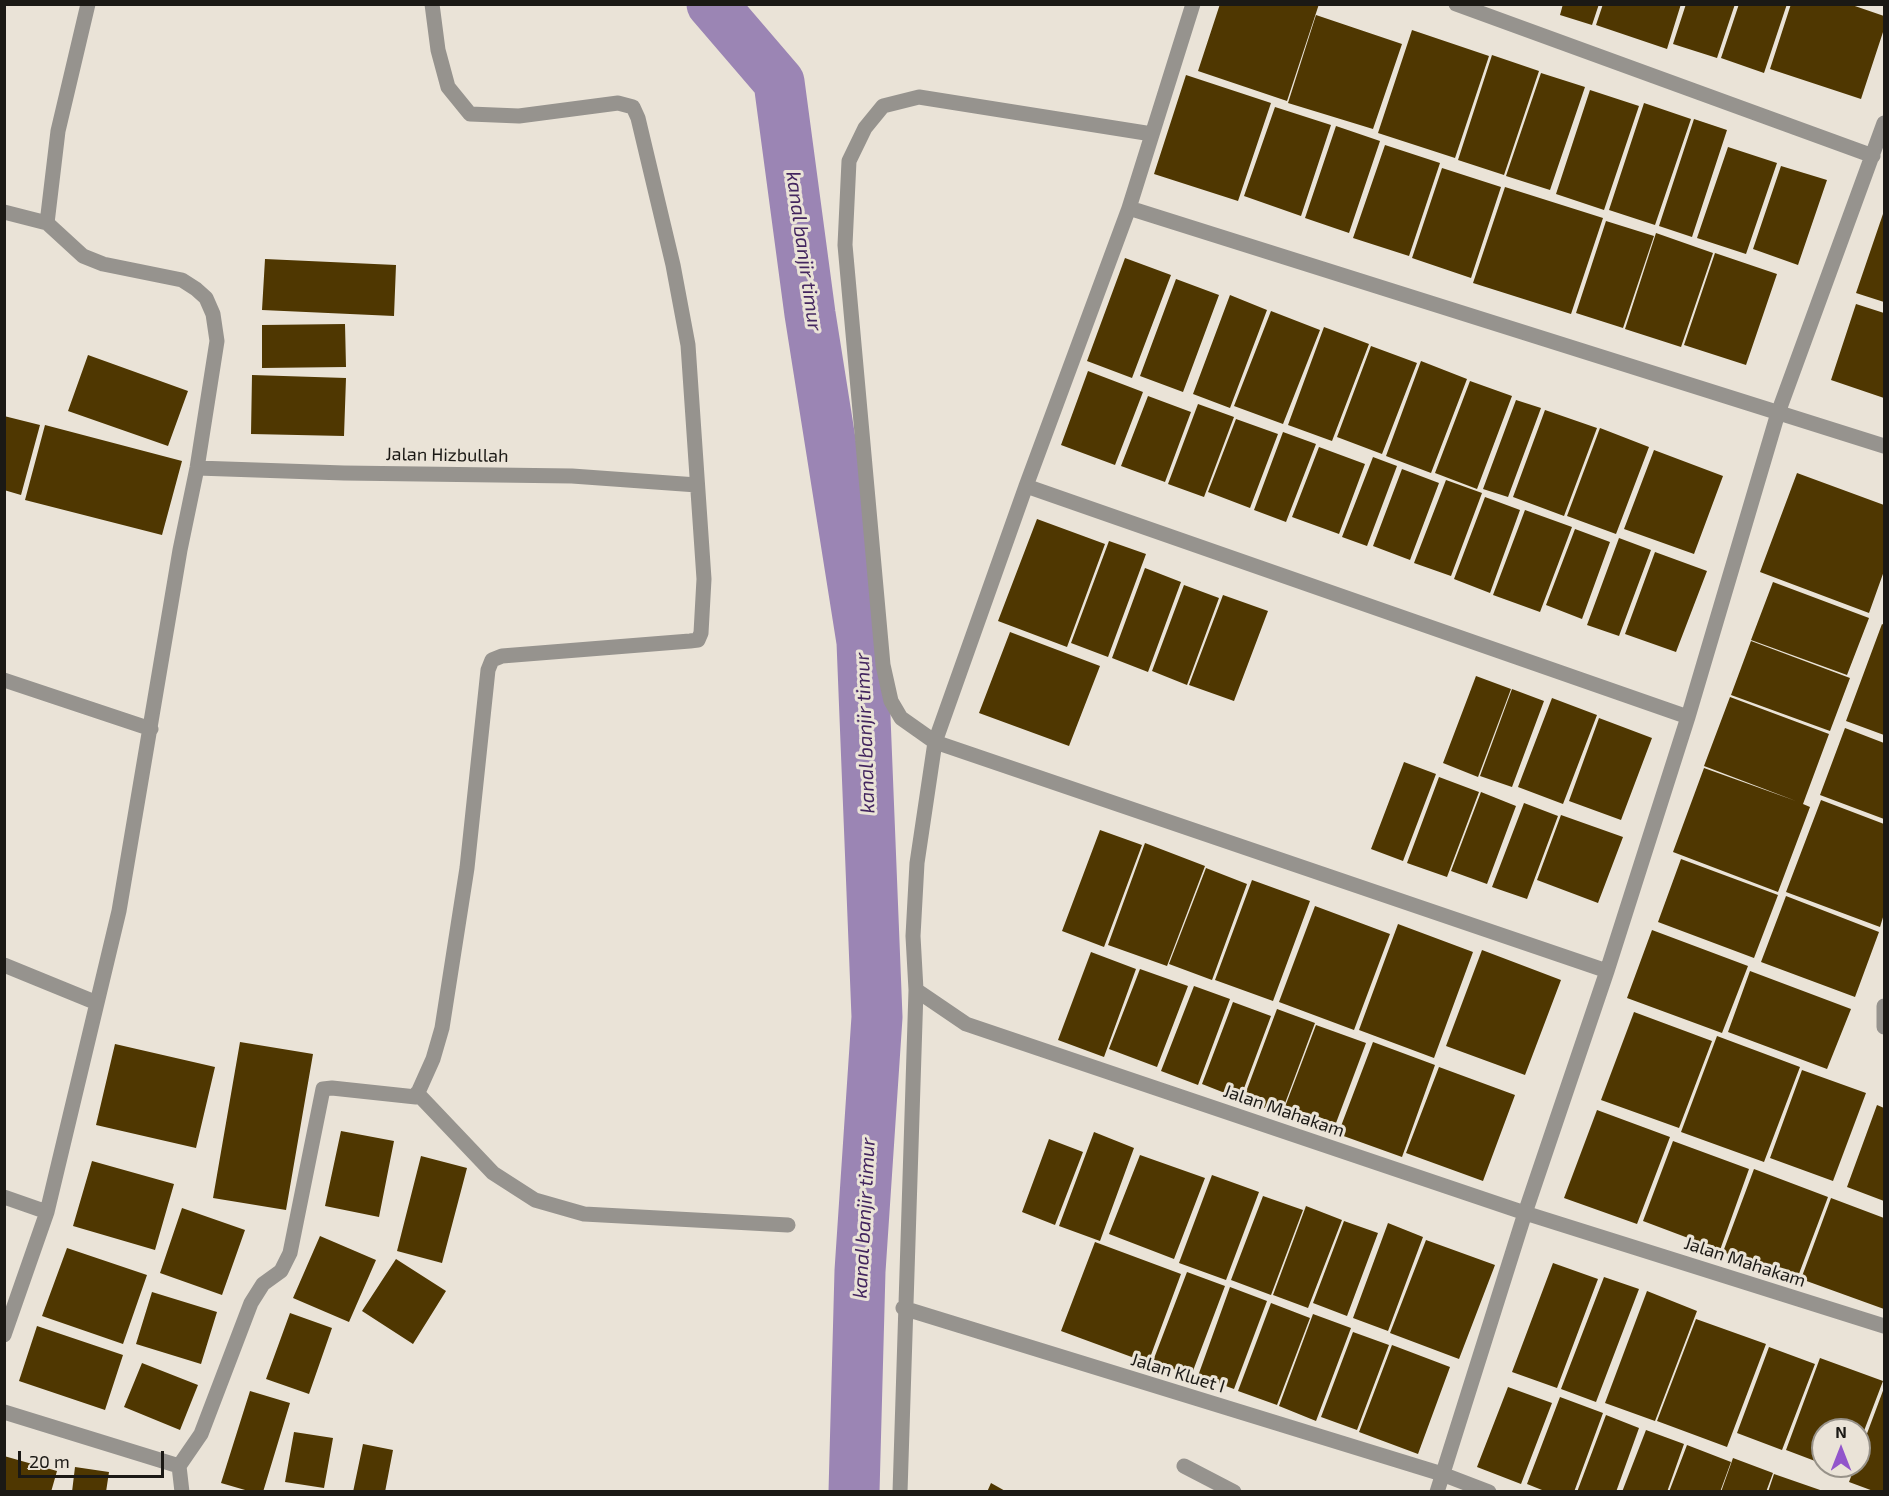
<!DOCTYPE html>
<html>
<head>
<meta charset="utf-8">
<style>
  body { margin:0 }
  #map { position:relative; width:1889px; height:1496px; overflow:hidden; background:#eae3d7; font-family:"Exo 2",sans-serif }
  canvas { display:block }
  .frame { position:absolute; inset:0; border:6px solid #1b1915; pointer-events:none }
  .north { position:absolute; left:1811px; top:1418px; width:60px; height:60px; box-sizing:border-box; background:#eae3d7; border:2px solid #979289; border-radius:50%; rotate:0deg; font-size:16px; font-weight:700; line-height:24px; text-align:center; color:#1b1915 }
  .north::after { content:''; display:block; margin:auto; width:21px; height:27px; background:#9255cb; clip-path:polygon(50% 0,100% 100%,50% 72%,0 100%) }
  .scale { position:absolute; left:18px; top:1451px; width:146px; height:27px; box-sizing:border-box; border:3px solid #1b1915; border-top:0; padding-left:8px; font-size:18px; line-height:21px; white-space:nowrap; color:#1b1915; -webkit-text-stroke:4px #eae3d7; paint-order:stroke }
</style>
</head>
<body>
<div id="map">
<canvas width="1889" height="1496"></canvas>
<div class="frame"></div>
<div class="north">N</div>
<div class="scale">20 m</div>
</div>
<script>
const context = document.querySelector('canvas').getContext('2d');
context.lineJoin = 'round';
const poly = rows => new Path2D(rows.map(r => 'M' + r).join(''));
function trace(path, color, width, dash) { context.strokeStyle = color; context.lineWidth = width; context.lineCap = dash ? 'butt' : 'round'; context.setLineDash(dash || []); context.stroke(path); }
function paint(path, color) { context.fillStyle = color; context.fill(path, 'evenodd'); }
function label(font, color, halo, rows, align = 'center') {
  context.font = font + ' "Exo 2",sans-serif'; context.lineWidth = 6; context.setLineDash([]); context.textBaseline = 'middle'; context.strokeStyle = halo; context.fillStyle = color; for (const [text, x, y, turn = 0] of rows) {
    context.save(); context.translate(x, y); context.rotate((+turn || 0) * Math.PI / 180); context.textAlign = isNaN(turn) ? turn : align; if (halo) context.strokeText(text, 0, 0); context.fillText(text, 0, 0); context.restore();
  }
}
const canal = poly([
  [712,4,779,82,810,314,862,642,877,1017,860,1271,854,1492]
]);
const building = poly([
  [1220,4,1319,4,1287,101,1198,71],
  [1563,4,1599,4,1592,25,1560,15],
  [1603,4,1681,4,1667,49,1596,25],
  [1686,4,1735,4,1717,58,1673,44],
  [1739,4,1787,4,1764,73,1721,58],
  [1791,4,1849,4,1884,16,1884,29,1861,99,1770,69],
  [1316,15,1402,44,1373,129,1288,103],
  [1412,30,1489,56,1455,158,1378,133],
  [1492,55,1539,71,1504,175,1458,160],
  [1541,73,1585,87,1550,190,1506,176],
  [1186,75,1271,103,1238,201,1154,174],
  [1590,90,1639,106,1604,210,1556,194],
  [1644,103,1691,119,1655,225,1609,210],
  [1275,107,1331,125,1301,216,1244,196],
  [1694,119,1727,130,1692,237,1659,226],
  [1336,126,1380,141,1349,233,1305,218],
  [1385,145,1440,163,1409,256,1353,238],
  [1728,147,1777,163,1746,254,1697,238],
  [1781,166,1827,180,1798,265,1753,249],
  [1442,168,1501,187,1471,278,1412,258],
  [1505,187,1603,218,1571,314,1473,283],
  [1884,211,1884,302,1856,293],
  [1606,221,1654,236,1623,328,1576,313],
  [1656,233,1713,253,1681,347,1625,329],
  [1715,253,1777,274,1746,365,1684,345],
  [1125,258,1171,275,1132,378,1087,361],
  [265,259,396,265,394,316,262,310],
  [1176,279,1219,295,1183,392,1140,376],
  [1230,295,1267,310,1230,408,1193,394],
  [1856,304,1884,313,1884,398,1831,380],
  [1271,311,1320,330,1283,424,1234,406],
  [345,324,346,367,262,368,262,325],
  [1324,327,1369,344,1332,441,1288,425],
  [1371,346,1417,363,1382,454,1337,437],
  [88,355,188,391,168,446,68,411],
  [1421,361,1467,379,1431,473,1386,456],
  [1088,371,1143,392,1115,465,1061,445],
  [252,375,346,378,344,436,251,434],
  [1470,381,1512,396,1477,489,1435,473],
  [1148,396,1191,412,1165,482,1121,466],
  [1516,400,1541,408,1508,497,1483,489],
  [1198,404,1234,417,1204,497,1168,484],
  [1545,410,1597,428,1564,516,1513,497],
  [4,416,40,425,21,495,4,490],
  [1236,419,1278,434,1250,508,1208,492],
  [45,425,182,461,162,535,25,500],
  [1600,428,1649,447,1616,534,1567,516],
  [1283,432,1316,444,1286,522,1254,510],
  [1319,447,1365,464,1339,534,1292,517],
  [1654,450,1723,476,1694,554,1624,529],
  [1373,457,1397,466,1367,546,1342,537],
  [1402,469,1439,483,1410,560,1373,546],
  [1797,473,1884,505,1884,571,1869,613,1760,572],
  [1446,480,1482,493,1451,576,1414,563],
  [1485,497,1520,510,1490,593,1454,579],
  [1525,510,1572,527,1540,612,1493,595],
  [1037,519,1105,544,1067,647,998,621],
  [1575,529,1610,542,1582,619,1546,605],
  [1619,538,1651,550,1619,636,1587,625],
  [1109,541,1146,554,1108,657,1071,643],
  [1655,552,1707,571,1676,652,1625,634],
  [1145,568,1181,582,1148,672,1112,658],
  [1773,582,1869,618,1847,675,1751,640],
  [1184,585,1219,598,1187,685,1152,671],
  [1223,595,1268,611,1234,701,1189,685],
  [1882,624,1884,625,1884,735,1846,721],
  [1010,632,1100,666,1069,746,979,713],
  [1751,641,1850,678,1830,731,1731,695],
  [1476,676,1511,689,1478,777,1443,763],
  [1512,689,1544,701,1512,787,1480,776],
  [1730,697,1829,734,1803,804,1810,807,1778,892,1673,852,1704,768,1796,801,1704,766],
  [1552,698,1597,715,1563,804,1518,787],
  [1599,718,1652,738,1621,820,1569,801],
  [1845,728,1884,743,1884,819,1820,795],
  [1404,762,1436,774,1403,861,1371,849],
  [1439,777,1479,792,1447,877,1407,863],
  [1481,792,1516,806,1487,884,1451,871],
  [1821,800,1884,824,1884,914,1880,927,1786,892],
  [1524,803,1558,816,1527,899,1492,887],
  [1561,815,1623,837,1598,903,1537,880],
  [1100,830,1142,845,1104,947,1062,931],
  [1145,843,1205,866,1167,966,1108,945],
  [1681,859,1778,895,1754,958,1658,922],
  [1206,868,1247,884,1212,980,1169,964],
  [1252,880,1310,901,1273,1001,1215,980],
  [1786,896,1879,932,1855,997,1761,962],
  [1315,906,1390,934,1354,1030,1279,1002],
  [1398,924,1473,952,1434,1058,1359,1030],
  [1652,930,1748,966,1722,1033,1627,998],
  [1482,950,1561,980,1525,1075,1446,1046],
  [1091,952,1136,969,1104,1057,1058,1040],
  [1140,969,1188,986,1157,1067,1109,1049],
  [1750,971,1851,1009,1827,1069,1728,1032],
  [1194,986,1230,999,1198,1085,1161,1071],
  [1233,1002,1271,1016,1240,1099,1202,1084],
  [1277,1009,1315,1023,1281,1114,1243,1100],
  [1634,1012,1712,1041,1679,1128,1601,1100],
  [1316,1025,1366,1043,1333,1131,1283,1112],
  [1717,1036,1800,1067,1764,1162,1681,1132],
  [240,1042,313,1054,286,1210,213,1198],
  [1373,1042,1435,1065,1402,1157,1338,1134],
  [115,1044,215,1067,196,1148,96,1125],
  [1439,1067,1515,1095,1483,1181,1406,1153],
  [1802,1070,1866,1093,1833,1181,1770,1158],
  [1877,1105,1884,1108,1884,1201,1847,1187],
  [1597,1110,1670,1137,1637,1224,1564,1198],
  [341,1131,394,1141,379,1217,325,1206],
  [1094,1132,1134,1148,1100,1241,1059,1226],
  [1049,1139,1083,1152,1055,1225,1022,1212],
  [1673,1141,1749,1169,1720,1250,1643,1221],
  [1140,1155,1205,1178,1174,1259,1109,1234],
  [421,1156,467,1168,442,1263,397,1251],
  [92,1161,174,1184,155,1250,73,1226],
  [1754,1169,1828,1197,1797,1279,1723,1252],
  [1212,1175,1259,1192,1226,1280,1179,1263],
  [1263,1196,1303,1210,1271,1295,1231,1280],
  [1831,1198,1884,1218,1884,1309,1801,1279],
  [1306,1206,1342,1220,1308,1308,1273,1295],
  [182,1208,245,1230,222,1295,160,1273],
  [1344,1221,1378,1233,1347,1316,1313,1303],
  [1388,1223,1423,1237,1388,1331,1353,1318],
  [320,1236,376,1260,349,1322,293,1298],
  [1426,1240,1495,1265,1459,1359,1390,1333],
  [1095,1242,1181,1274,1148,1363,1061,1331],
  [67,1248,147,1275,123,1344,42,1316],
  [396,1259,446,1291,413,1344,362,1311],
  [1553,1263,1598,1279,1557,1388,1512,1372],
  [1187,1272,1225,1286,1191,1376,1153,1361],
  [1604,1277,1639,1289,1596,1402,1561,1389],
  [1230,1287,1267,1301,1234,1389,1198,1376],
  [1647,1291,1697,1311,1655,1421,1605,1403],
  [152,1292,217,1312,201,1364,136,1344],
  [1271,1303,1310,1318,1277,1405,1238,1391],
  [290,1313,332,1328,309,1394,266,1379],
  [1313,1314,1351,1328,1316,1421,1279,1406],
  [1696,1319,1766,1344,1727,1447,1657,1421],
  [37,1326,123,1355,105,1410,19,1381],
  [1353,1332,1389,1345,1357,1430,1321,1417],
  [1392,1345,1450,1367,1418,1454,1359,1432],
  [1769,1347,1815,1364,1782,1450,1737,1433],
  [1820,1358,1883,1381,1859,1444,1859,1430,1823,1430,1823,1464,1786,1450],
  [142,1363,198,1385,180,1430,124,1407],
  [1508,1387,1552,1403,1521,1484,1477,1467],
  [1884,1388,1884,1492,1876,1492,1849,1482,1855,1466,1859,1466,1859,1455],
  [250,1391,290,1403,263,1492,252,1492,221,1483],
  [1560,1397,1603,1413,1574,1492,1547,1492,1527,1484],
  [1606,1415,1639,1428,1616,1492,1577,1492],
  [1646,1430,1684,1444,1667,1492,1622,1492],
  [294,1432,333,1438,324,1488,285,1482],
  [363,1444,393,1450,385,1492,353,1492],
  [1687,1445,1731,1462,1720,1492,1669,1492],
  [4,1456,57,1471,51,1492,4,1492],
  [1733,1458,1773,1473,1766,1492,1721,1492],
  [1828,1466,1851,1466,1848,1474],
  [75,1467,109,1472,106,1492,72,1492],
  [1774,1474,1823,1491,1823,1492,1768,1492],
  [991,1483,1007,1492,987,1492]
]);
const lane = poly([
  [1184,1466,1234,1492]
]);
const street = poly([
  [1193,4,1129,208,1026,486,935,742,1607,971],
  [1456,4,1873,156],
  [1152,134,919,97,883,106,865,128,849,161,845,245,883,665,891,701,901,718,935,742,917,863,913,936,916,990,966,1024,1525,1213,1884,1326],
  [1129,208,1884,446],
  [4,212,47,223],
  [197,468,344,473,572,476,697,485],
  [1026,486,1688,717],
  [4,680,151,729],
  [4,965,97,1003],
  [1884,1006,1884,1027],
  [417,1093,493,1173,535,1200,584,1214,788,1225],
  [4,1197,47,1212],
  [903,1308,1442,1474,1489,1492],
  [4,1335,47,1212,119,911,180,550,197,468,217,341,213,314,206,298,196,289,182,280,103,264,83,256,47,223,58,131,88,4],
  [4,1412,179,1466,182,1492],
  [179,1466,201,1434,251,1303,263,1284,281,1271,290,1253,323,1089,332,1088,416,1097,433,1059,442,1028,467,868,488,670,492,660,502,656,690,641,698,640,701,633,704,579,688,345,673,265,638,118,633,107,618,103,519,116,470,114,448,87,438,50,432,4],
  [900,1492,916,990],
  [1437,1492,1525,1213,1607,971,1688,717,1778,413,1884,123]
]);
const streetNames = [
  ["Jalan Hizbullah",447,455,1],
  ["Jalan Mahakam",1284,1111,19],
  ["Jalan Mahakam",1745,1262,18],
  ["Jalan Kluet I",1178,1373,17]
];
const waterNames = [
  ["kanal banjir timur",804,251,82],
  ["kanal banjir timur",865,733,-92],
  ["kanal banjir timur",864,1218,-87]
];
trace(canal, '#9b85b4', 51);
paint(building, '#4f3701');
trace(lane, '#96938e', 15);
trace(street, '#96938e', 15);
label('18px', '#1b1915', '#eae3d7', streetNames);
label('italic 20px', '#42245e', '#eae3d7', waterNames);
</script>
</body>
</html>
